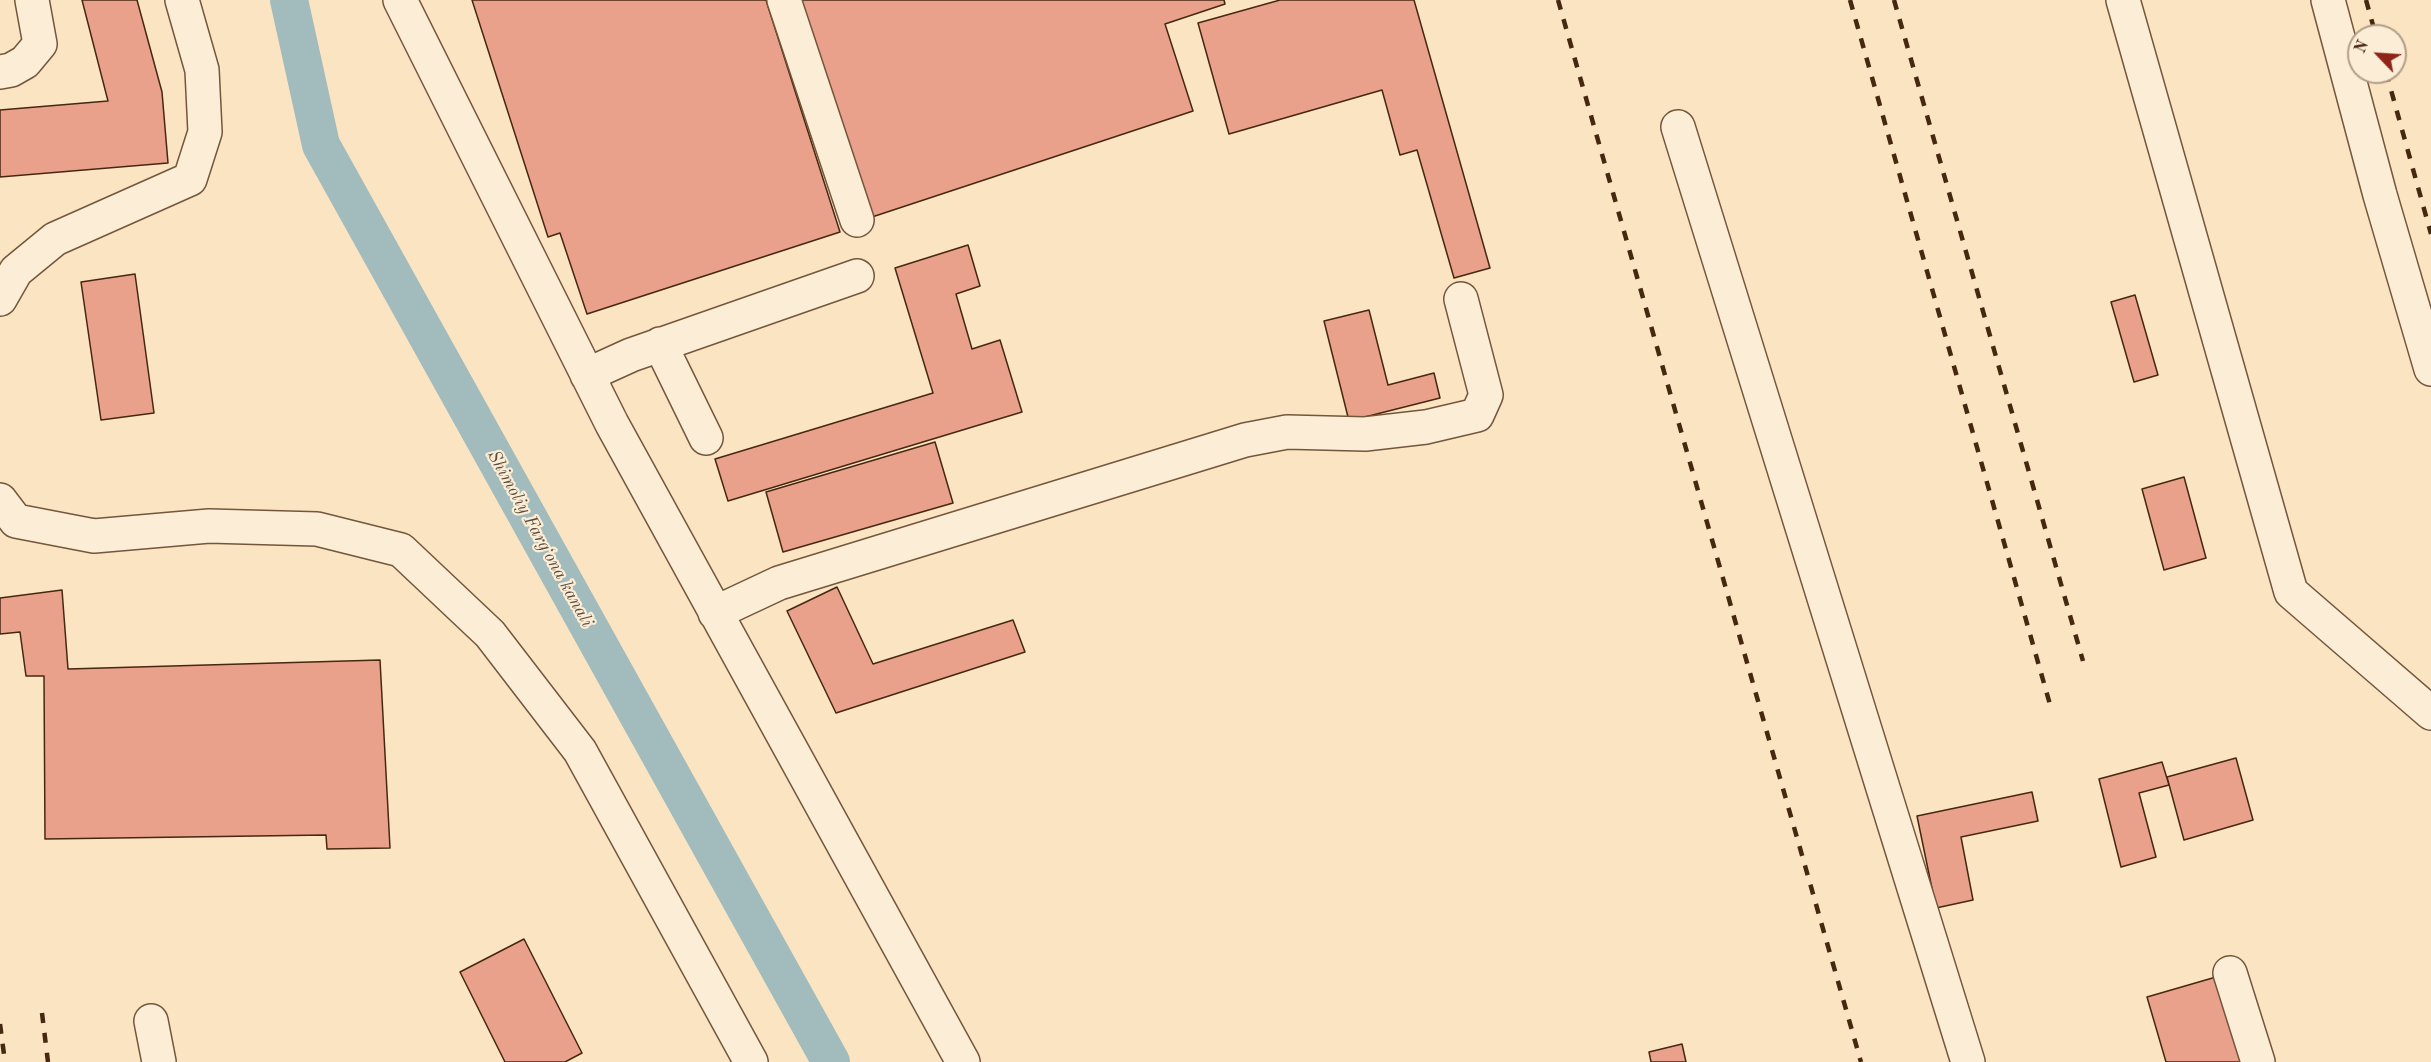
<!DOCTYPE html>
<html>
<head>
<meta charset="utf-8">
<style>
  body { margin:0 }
  #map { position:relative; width:2431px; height:1062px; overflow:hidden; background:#fae4c1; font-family:"Old Standard TT",serif }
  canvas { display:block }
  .north { position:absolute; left:2347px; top:24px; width:60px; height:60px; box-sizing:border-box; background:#fcedd7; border:2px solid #b39e87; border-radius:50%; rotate:295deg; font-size:16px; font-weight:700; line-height:24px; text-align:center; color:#462710 }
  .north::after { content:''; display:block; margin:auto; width:21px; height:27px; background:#8f2418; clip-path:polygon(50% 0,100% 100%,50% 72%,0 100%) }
</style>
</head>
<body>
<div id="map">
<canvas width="2431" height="1062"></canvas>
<div class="north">N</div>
</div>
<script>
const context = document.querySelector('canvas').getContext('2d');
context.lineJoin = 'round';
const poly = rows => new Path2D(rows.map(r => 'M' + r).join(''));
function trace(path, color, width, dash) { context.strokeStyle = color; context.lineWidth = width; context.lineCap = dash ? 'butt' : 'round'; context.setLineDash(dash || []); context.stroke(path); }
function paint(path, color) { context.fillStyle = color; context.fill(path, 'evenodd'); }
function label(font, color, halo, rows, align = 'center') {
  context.font = font + ' "Old Standard TT",serif'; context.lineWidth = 4.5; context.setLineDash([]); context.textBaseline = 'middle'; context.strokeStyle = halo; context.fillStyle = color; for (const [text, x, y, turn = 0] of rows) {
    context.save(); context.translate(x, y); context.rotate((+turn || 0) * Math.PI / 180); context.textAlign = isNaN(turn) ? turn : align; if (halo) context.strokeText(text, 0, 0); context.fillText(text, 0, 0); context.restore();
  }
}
const canal = poly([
  [289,0,321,145,831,1062]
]);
const building = poly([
  [82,0,137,0,162,92,168,163,0,177,0,110,108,101,82,0],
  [472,0,766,0,840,232,587,314,560,233,548,237,472,0],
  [798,0,1224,0,1225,4,1165,24,1193,111,869,218,798,0],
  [1280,0,1414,0,1490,268,1454,278,1417,150,1400,155,1382,90,1229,134,1198,23,1280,0],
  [968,245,980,286,956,294,972,349,1000,340,1022,412,728,501,715,459,933,393,895,268,968,245],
  [135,274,154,413,101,420,81,282,135,274],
  [2135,295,2158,375,2134,382,2111,302,2135,295],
  [1369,310,1388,385,1434,373,1440,398,1349,421,1324,321,1369,310],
  [935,442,953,503,783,552,766,492,935,442],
  [2184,477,2206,558,2164,570,2142,489,2184,477],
  [837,587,873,664,1013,620,1025,652,836,713,787,611,837,587],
  [62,590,68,669,380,660,390,848,327,849,326,835,45,839,44,676,26,676,20,632,0,634,0,598,62,590],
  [2236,758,2253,820,2184,840,2167,777,2236,758],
  [2162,762,2169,785,2139,793,2156,857,2121,867,2099,779,2162,762],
  [2032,792,2038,821,1961,837,1973,900,1936,908,1917,816,2032,792],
  [524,939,582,1053,565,1062,505,1062,460,972,524,939],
  [2216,977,2241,1062,2166,1062,2147,997,2216,977],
  [1682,1044,1686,1062,1651,1062,1649,1052,1682,1044]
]);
const minor = poly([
  [400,0,612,424,963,1062],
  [784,0,857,220],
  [2123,0,2291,592,2431,713],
  [2328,0,2380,195,2431,369],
  [0,72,11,70,25,62,40,44,32,0],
  [1678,127,1968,1062],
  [0,299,16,271,55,239,190,179,205,132,202,70,182,0],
  [660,344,706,438],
  [587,375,631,355,857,276],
  [0,500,16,521,94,536,209,526,317,529,401,550,490,634,580,751,751,1062],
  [715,613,779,583,1245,440,1287,432,1365,434,1426,427,1477,415,1486,395,1461,299],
  [2230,973,2258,1062],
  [151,1021,159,1062]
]);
const rail = poly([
  [1558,0,1861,1062],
  [1850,0,2051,708],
  [1894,0,2083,661],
  [2366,0,2376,36],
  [2386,72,2431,234],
  [42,1013,48,1062],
  [0,1024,5,1062]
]);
const waterNames = [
  ["Shimoliy Fargʻona kanali",540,539,61]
];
trace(canal, '#a2bcbd', 38);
paint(building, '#eaa18c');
trace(building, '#462710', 1.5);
trace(minor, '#73563c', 36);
trace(minor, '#fcedd7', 33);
trace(rail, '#462710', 4.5, [10, 10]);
label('italic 18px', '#5d4c3b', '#fcedd7', waterNames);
</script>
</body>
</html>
